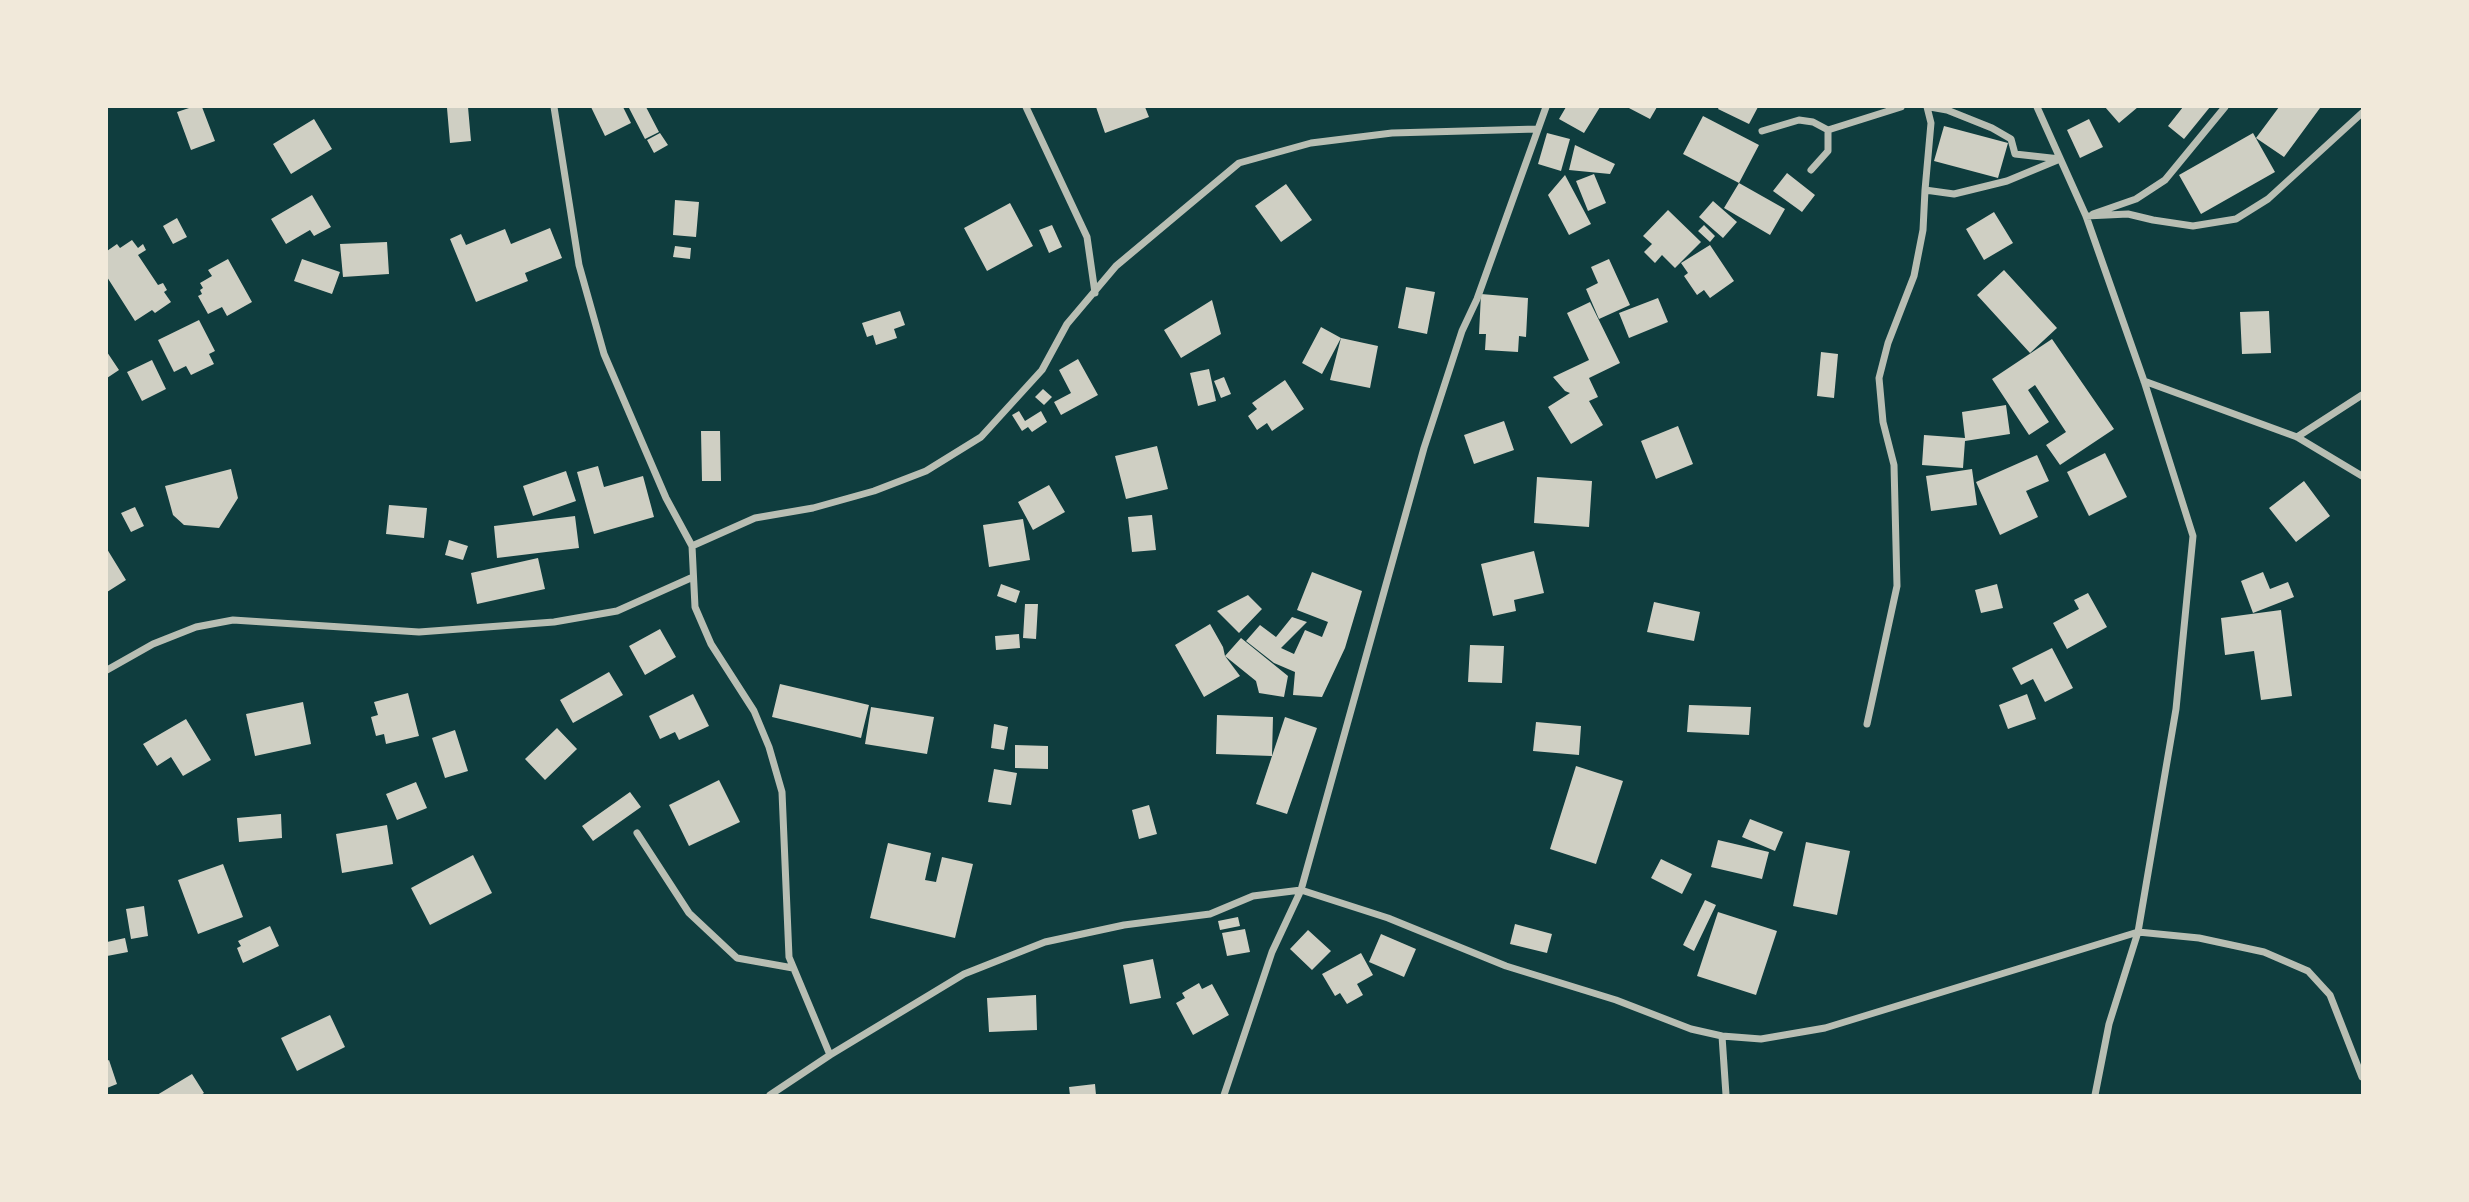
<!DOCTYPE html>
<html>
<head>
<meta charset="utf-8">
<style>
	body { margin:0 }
	#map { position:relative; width:2469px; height:1202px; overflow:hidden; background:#0f3d3e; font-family:"Nunito Sans",sans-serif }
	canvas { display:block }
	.frame { position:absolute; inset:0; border:108px solid #f1e9da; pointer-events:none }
</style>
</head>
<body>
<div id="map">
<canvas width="2469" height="1202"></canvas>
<div class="frame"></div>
</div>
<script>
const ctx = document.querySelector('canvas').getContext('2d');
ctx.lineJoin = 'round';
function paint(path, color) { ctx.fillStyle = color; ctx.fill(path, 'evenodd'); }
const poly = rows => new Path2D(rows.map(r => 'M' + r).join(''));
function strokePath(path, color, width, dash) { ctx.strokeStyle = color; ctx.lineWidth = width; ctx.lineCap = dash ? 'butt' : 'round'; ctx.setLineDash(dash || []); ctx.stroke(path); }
const building = poly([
	[192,107,202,107,215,141,191,150,177,112],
	[468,107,471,141,450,143,447,108],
	[591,107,623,107,631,123,605,136],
	[632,107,646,107,659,132,645,139,629,108],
	[1096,107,1145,107,1149,117,1105,133],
	[1566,107,1600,107,1584,133,1559,119],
	[1627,107,1657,107,1650,119],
	[1719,107,1758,107,1749,124,1718,109],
	[2105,107,2138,107,2119,123],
	[2183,107,2210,107,2184,139,2168,126],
	[2279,107,2320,108,2284,157,2256,138],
	[1703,116,1759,145,1739,183,1683,154],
	[314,119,332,149,291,174,273,144],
	[2089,119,2103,147,2080,158,2067,130],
	[1944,126,2008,143,1998,178,1934,161],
	[660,133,668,145,654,153,647,140],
	[1547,133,1570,139,1561,171,1538,164],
	[2253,133,2275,172,2201,214,2179,175],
	[1575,145,1615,164,1610,174,1569,170],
	[1787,173,1815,195,1802,212,1773,191],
	[1594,174,1606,203,1588,211,1576,181],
	[1565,175,1591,224,1569,235,1548,195],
	[1739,183,1785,209,1770,235,1724,208],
	[1286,184,1312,220,1281,242,1255,206],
	[312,195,331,227,314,236,310,230,286,244,271,219],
	[675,200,699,202,696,237,673,235],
	[1713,201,1737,222,1723,238,1699,217],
	[1010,203,1033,246,987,271,964,228],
	[1668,210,1701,242,1675,268,1662,255,1655,263,1644,252,1652,244,1643,236],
	[1994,212,2013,243,1984,260,1966,229],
	[177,218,187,237,173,244,163,226],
	[1052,225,1062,247,1049,253,1039,230],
	[1704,225,1715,236,1710,242,1698,231],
	[550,228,562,258,525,273,528,281,476,302,450,239,461,234,466,245,505,229,511,244],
	[132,240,138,248,143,244,146,250,138,255,158,285,163,283,167,290,164,292,171,302,155,313,152,310,135,321,107,277,107,251,117,244,120,248],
	[387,242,389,274,343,277,340,244],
	[1710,245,1734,281,1710,298,1704,290,1697,295,1684,276,1688,273,1681,263],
	[675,246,691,248,690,259,673,257],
	[228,259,252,302,227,316,222,307,208,314,198,296,202,294,200,290,203,288,200,283,212,276,208,270],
	[302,259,340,272,332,294,294,281],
	[1609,259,1630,305,1599,319,1586,289,1598,283,1591,267],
	[2004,270,2057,328,2030,353,1977,295],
	[1406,287,1435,292,1427,334,1398,328],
	[1481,294,1528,298,1526,337,1519,336,1518,352,1485,350,1486,334,1479,334],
	[1658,298,1668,322,1629,338,1619,313],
	[1212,300,1221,334,1181,358,1164,330],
	[1590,302,1620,363,1589,378,1598,397,1589,401,1603,425,1571,444,1548,407,1570,393,1565,391,1553,377,1589,360,1567,313],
	[900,311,905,325,894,329,897,338,876,345,873,335,867,337,862,323],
	[2269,311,2271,353,2242,354,2240,312],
	[199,320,215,351,209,354,214,364,191,375,186,366,174,372,158,340],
	[1321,327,1341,338,1378,346,1370,388,1330,380,1341,338,1322,374,1302,363],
	[2052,339,2114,429,2060,465,2046,445,2066,432,2035,385,2028,390,2049,422,2029,435,1992,379],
	[107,352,119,370,107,378],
	[1821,352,1838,354,1834,398,1817,396],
	[1078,359,1098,395,1061,415,1054,402,1071,393,1059,370],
	[152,360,166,389,142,401,127,372],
	[1209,369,1216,401,1198,406,1190,373],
	[1224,377,1231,394,1221,398,1214,381],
	[1285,380,1304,409,1272,431,1267,423,1257,430,1248,416,1257,409,1252,403],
	[1043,389,1052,397,1044,405,1035,397],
	[2006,405,2010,434,1965,441,1963,468,1922,465,1924,435,1965,438,1962,412],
	[1019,411,1025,421,1041,411,1047,422,1032,432,1028,427,1022,431,1012,415],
	[1504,421,1514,450,1474,464,1464,435],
	[1678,426,1693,464,1656,479,1641,441],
	[701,431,720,431,721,481,702,481],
	[1157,446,1168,489,1126,499,1115,456],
	[2105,453,2127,497,2089,516,2067,472],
	[2037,455,2049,481,2026,491,2038,517,2000,535,1976,482],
	[598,466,604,487,643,476,654,517,594,534,577,472],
	[231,469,238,498,219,528,184,525,173,515,165,486],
	[1972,469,1977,505,1931,511,1926,476],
	[566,471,576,501,533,516,523,486],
	[1537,477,1592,481,1589,527,1534,523],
	[2304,481,2330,516,2296,542,2269,508],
	[1049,485,1065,512,1033,530,1018,502],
	[389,505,427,508,424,538,386,534],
	[135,507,144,526,131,532,121,513],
	[1152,515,1156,550,1132,552,1128,517],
	[575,516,579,548,497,558,494,526],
	[1023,519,1030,560,989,567,983,525],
	[449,540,468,546,463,560,445,555],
	[107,549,126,580,107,592],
	[1534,551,1544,593,1514,600,1516,611,1493,616,1481,564],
	[538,558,545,589,477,604,471,573],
	[1312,572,1362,591,1345,648,1322,697,1293,695,1295,672,1274,663,1246,641,1260,625,1276,637,1292,617,1307,622,1281,648,1294,654,1305,630,1322,637,1328,622,1297,610],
	[2263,572,2270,589,2288,582,2294,597,2253,613,2241,581],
	[1001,584,1020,591,1016,603,997,596],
	[1997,584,2003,608,1981,613,1975,590],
	[2088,593,2107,627,2067,649,2053,623,2079,609,2074,600],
	[1248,595,1262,609,1239,633,1217,611],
	[1654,602,1700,612,1694,641,1647,632],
	[1025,604,1038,604,1036,639,1023,638],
	[2281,610,2292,696,2261,700,2254,651,2225,655,2221,618],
	[1210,624,1223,647,1225,656,1241,638,1288,676,1284,697,1259,693,1256,681,1225,656,1240,676,1204,697,1175,645],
	[660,629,676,657,645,675,629,646],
	[1019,634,1020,648,996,650,995,636],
	[1470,645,1504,646,1502,683,1468,682],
	[2052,648,2073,688,2045,702,2033,679,2021,685,2012,668],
	[609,672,623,695,573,723,560,700],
	[780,684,869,705,861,738,772,717],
	[408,693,419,736,386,744,384,734,376,736,371,717,378,715,374,702],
	[693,694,709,726,679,740,675,732,660,739,649,716],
	[2027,694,2036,719,2008,729,1999,705],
	[303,702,311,744,255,756,246,714],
	[1689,705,1751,707,1749,735,1687,732],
	[871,707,934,717,927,754,865,744],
	[1217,715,1273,717,1272,756,1216,754],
	[1285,717,1317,728,1287,814,1256,804],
	[186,719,211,760,183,776,171,757,157,766,143,744],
	[1536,722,1581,726,1579,755,1533,751],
	[994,724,1008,727,1004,750,991,748],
	[557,728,577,749,545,780,525,759],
	[455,730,468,771,445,778,432,738],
	[1015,745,1048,746,1048,769,1015,768],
	[1576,766,1623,781,1596,864,1550,849],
	[994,769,1017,773,1011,805,988,802],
	[719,780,740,822,689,846,669,805],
	[416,782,427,808,397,820,386,794],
	[630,792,641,807,593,841,582,826],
	[1149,805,1157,834,1139,839,1132,810],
	[281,814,282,838,239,842,237,818],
	[1750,819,1783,832,1775,851,1742,837],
	[387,825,393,864,342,873,336,834],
	[1718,840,1769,852,1762,879,1711,867],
	[1806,842,1850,851,1837,915,1793,906],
	[888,843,931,853,925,880,936,882,942,857,973,864,955,938,870,918],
	[473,855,492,893,430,925,411,888],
	[1661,859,1692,874,1682,894,1651,878],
	[223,864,243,917,198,934,178,880],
	[1705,900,1716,905,1694,951,1683,945],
	[144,906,148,936,131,939,126,909],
	[1718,912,1777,931,1756,995,1697,976],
	[1238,917,1240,926,1220,930,1218,921],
	[1515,924,1552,934,1547,953,1510,944],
	[270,926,279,946,243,963,237,948,241,946,238,941],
	[1245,929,1250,952,1227,956,1222,933],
	[1308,930,1331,951,1312,970,1290,949],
	[1381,934,1416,949,1404,977,1369,962],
	[125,938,128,952,107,956,107,942],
	[1361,953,1373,975,1357,984,1363,995,1347,1004,1340,993,1335,996,1322,974],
	[1153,959,1161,998,1130,1004,1123,965],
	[1199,983,1202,989,1212,984,1229,1015,1193,1035,1176,1003,1185,998,1182,993],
	[1036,995,1037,1030,989,1032,987,998],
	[330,1015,345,1047,297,1071,281,1038],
	[109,1060,117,1084,107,1088,107,1061],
	[192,1074,204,1093,201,1095,157,1095],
	[1095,1084,1096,1095,1070,1095,1069,1087]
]);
const minor = poly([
	[554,107,579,265,604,354,666,498,692,546,695,607,711,644,754,711,769,747,782,792,789,957,830,1055],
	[1026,107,1087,237,1095,293],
	[1930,107,1947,110,1992,128,2011,139,2015,154,2060,159],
	[2037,107,2086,216,2144,381,2193,536,2176,709,2138,932,2109,1024,2095,1095],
	[1762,131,1799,120,1813,122,1828,130,1901,107],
	[1811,170,1828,151,1828,130],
	[1925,190,1931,123,1927,107],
	[2093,214,2136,199,2165,180,2225,107],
	[2086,216,2128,214,2153,220,2193,226,2236,219,2268,199,2362,113],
	[2144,381,2297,437,2362,476],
	[2297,437,2362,395],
	[692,546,755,518,813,508,874,491,926,471,981,437,1042,370,1067,324,1116,266,1239,163,1311,143,1392,133,1537,129],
	[107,670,153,644,196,627,233,620,419,632,554,622,617,611,693,577],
	[1867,724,1897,586,1894,465,1883,422,1879,378,1888,343,1914,276,1923,230,1925,190,1954,194,2007,181,2060,159],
	[637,833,689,913,737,958,793,968],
	[1722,1036,1726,1095],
	[770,1095,830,1055,964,974,1045,942,1124,925,1210,914,1253,896,1301,890,1388,918,1506,966,1616,1000,1691,1029,1722,1036,1761,1039,1825,1028,2138,932,2199,938,2264,952,2308,971,2330,995,2362,1077],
	[1224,1095,1272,952,1301,890,1424,448,1462,331,1477,299,1546,107]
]);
paint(building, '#cfcfc3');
strokePath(minor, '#b8beb3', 7);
</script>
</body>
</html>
